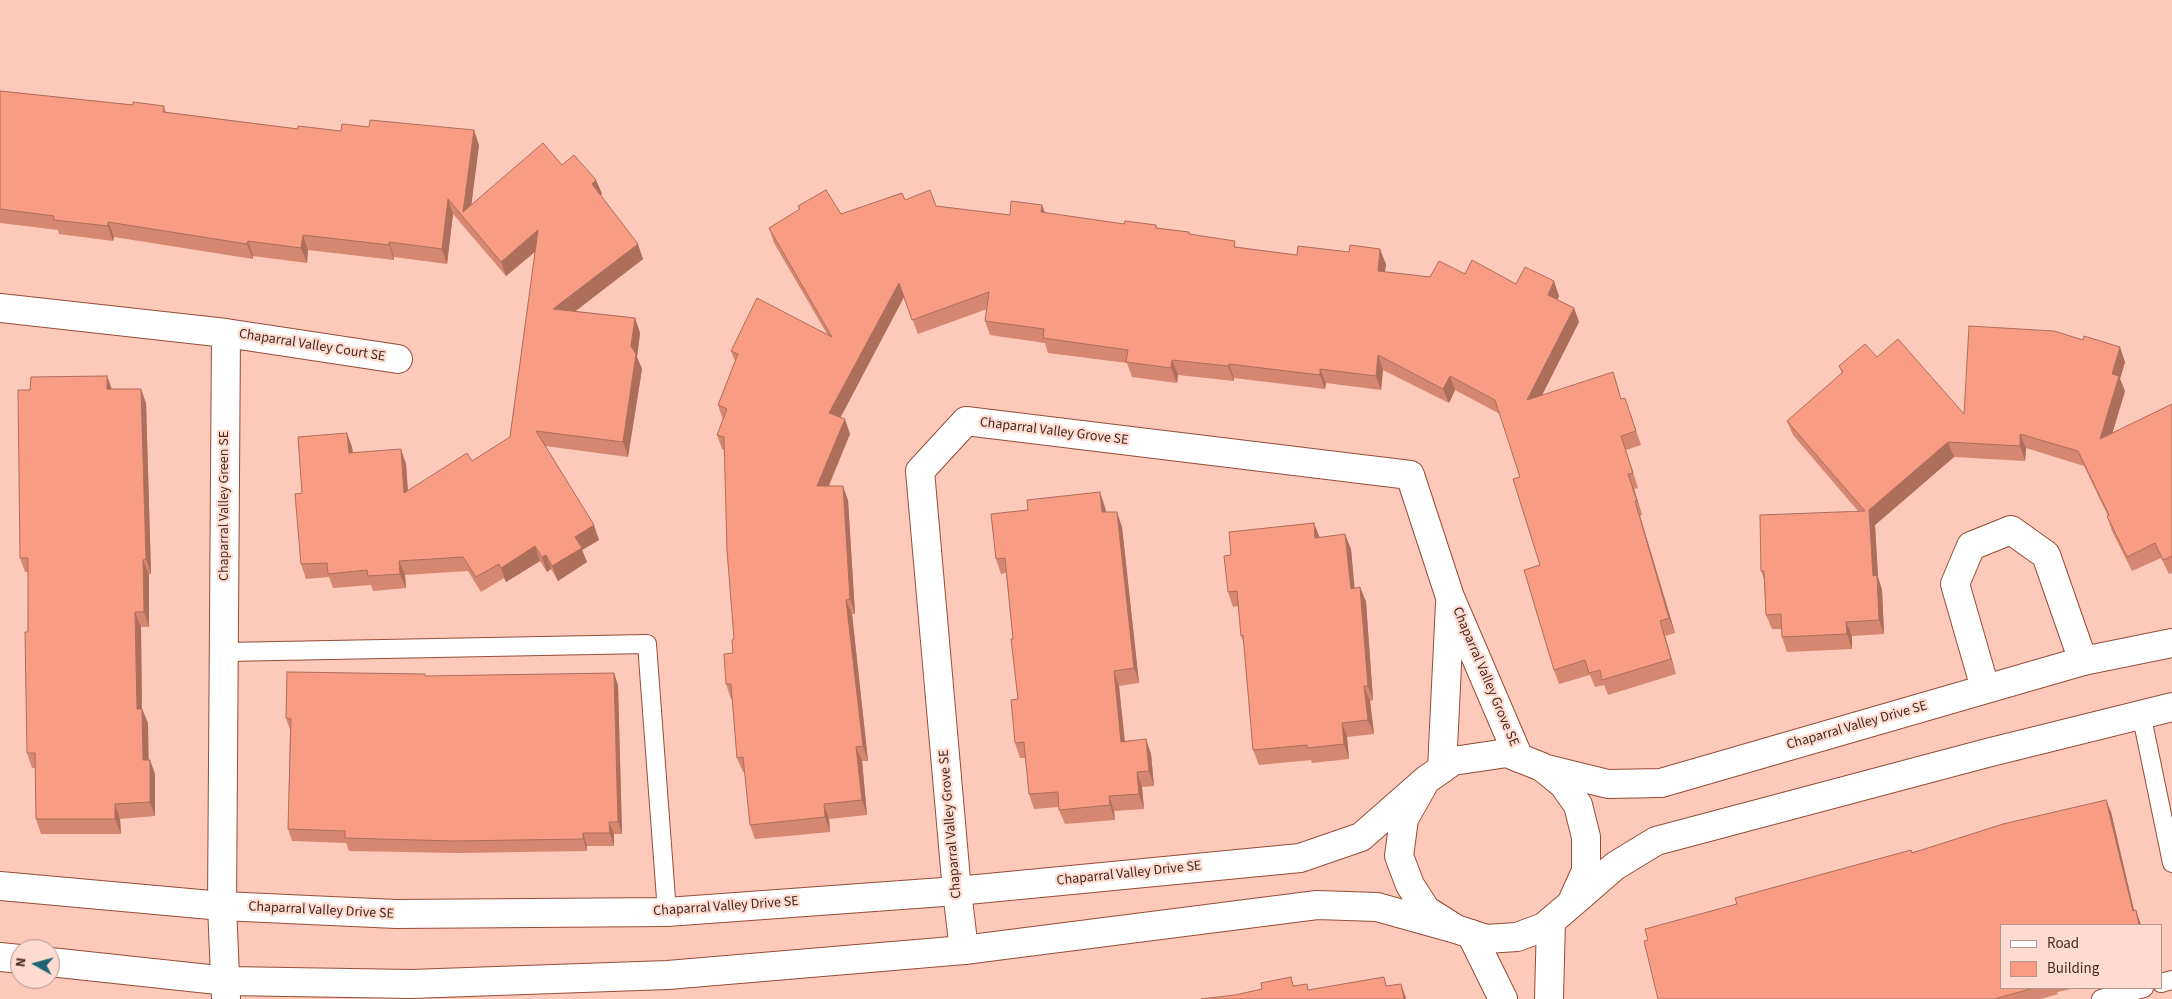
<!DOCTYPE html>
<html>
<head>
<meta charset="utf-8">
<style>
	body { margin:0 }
	#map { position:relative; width:2172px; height:999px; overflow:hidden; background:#fcc9ba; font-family:"Source Sans 3",sans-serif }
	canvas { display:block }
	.legend { position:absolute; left:2000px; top:924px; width:162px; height:65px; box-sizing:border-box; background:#fddbd0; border:1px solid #b5948a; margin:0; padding:6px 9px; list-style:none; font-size:15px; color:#4a2920 }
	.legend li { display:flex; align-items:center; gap:10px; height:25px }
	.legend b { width:25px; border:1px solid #b5948a }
	.north { position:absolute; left:10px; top:939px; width:50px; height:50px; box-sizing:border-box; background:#fddbd0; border:1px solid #b5948a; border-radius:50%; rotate:277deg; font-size:14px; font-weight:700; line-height:20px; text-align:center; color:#4a2920 }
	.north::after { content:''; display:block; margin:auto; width:18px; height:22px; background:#206576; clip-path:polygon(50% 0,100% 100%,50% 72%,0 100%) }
</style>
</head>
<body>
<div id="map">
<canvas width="2172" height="999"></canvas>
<ul class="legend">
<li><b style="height:6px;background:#fff"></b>Road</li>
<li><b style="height:14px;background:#f89d83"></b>Building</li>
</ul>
<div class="north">N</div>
</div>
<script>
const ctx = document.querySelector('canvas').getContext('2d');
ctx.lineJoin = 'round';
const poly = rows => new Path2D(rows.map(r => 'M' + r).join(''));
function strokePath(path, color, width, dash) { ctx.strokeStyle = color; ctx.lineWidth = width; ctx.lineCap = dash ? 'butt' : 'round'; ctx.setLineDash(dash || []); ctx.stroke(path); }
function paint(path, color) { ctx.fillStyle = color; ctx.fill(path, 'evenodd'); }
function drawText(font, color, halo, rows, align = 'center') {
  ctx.font = font + ' "Source Sans 3",sans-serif'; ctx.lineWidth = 4.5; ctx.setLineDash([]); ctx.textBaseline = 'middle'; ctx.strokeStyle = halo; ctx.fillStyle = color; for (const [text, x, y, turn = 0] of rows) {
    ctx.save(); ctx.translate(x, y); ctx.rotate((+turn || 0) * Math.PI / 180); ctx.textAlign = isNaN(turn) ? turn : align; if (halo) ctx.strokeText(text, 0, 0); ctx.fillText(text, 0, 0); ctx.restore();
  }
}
const service = poly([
	[225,652,647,644,667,912],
	[2141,713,2172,863],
	[2161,983,2172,980],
	[2101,999,2144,988]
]);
const minor = poly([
	[0,308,226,333,398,359],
	[226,333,222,906,226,999],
	[1985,688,1955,584,1971,546,2011,530,2046,555,2083,661],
	[1442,769,1450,603],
	[1471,934,1503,999],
	[964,950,957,891,920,471,966,421,1410,475,1450,597,1519,758],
	[1549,999,1551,921]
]);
const tertiary = poly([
	[1547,769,1608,784,1661,783,2083,661,2172,643],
	[0,886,222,906,396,914,667,912,957,891,1300,858,1361,837,1426,780],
	[1571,904,1586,871,1586,837,1578,805,1563,784,1542,767,1507,753,1453,761,1426,780,1404,819,1399,856,1410,885,1426,910,1456,929,1486,939,1517,937,1544,927,1571,904,1615,866,1656,841,1987,753,2172,707],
	[0,957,20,959],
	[50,962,227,981,411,984,668,975,964,950,1317,905,1377,907,1456,929]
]);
const wall = poly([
	[0,91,133,105,164,106,166,112,298,129,341,131,479,145,471,205,562,165,596,180,602,194,600,195,643,259,575,311,635,318,640,333,637,357,642,369,628,457,545,446,599,540,582,550,587,562,558,581,551,569,547,572,540,561,506,582,504,578,481,592,468,571,405,575,406,588,373,591,371,585,333,588,329,577,306,579,301,564,302,493,352,447,353,453,406,464,408,491,472,461,510,437,535,252,506,276,453,214,447,264,394,257,394,260,308,250,307,263,253,256,253,259,114,237,113,241,59,234,58,230,0,223],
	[905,200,936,206,1010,215,1042,205,1045,213,1124,224,1156,225,1157,228,1189,232,1190,234,1237,247,1297,255,1386,264,1385,272,1430,277,1465,274,1516,284,1559,296,1557,300,1574,308,1579,322,1542,395,1622,399,1630,412,1641,445,1626,450,1638,488,1634,489,1642,515,1640,516,1675,633,1665,636,1676,674,1608,695,1604,685,1595,687,1590,675,1559,684,1554,670,1540,565,1520,477,1500,414,1455,390,1449,403,1383,370,1381,390,1326,383,1325,389,1234,378,1234,381,1178,375,1177,383,1132,377,1127,363,1048,353,1045,343,990,335,985,321,987,309,918,334,904,297,840,417,850,434,829,486,848,500,855,614,852,614,868,761,862,761,867,815,829,819,830,832,755,839,750,825,745,772,743,772,737,758,732,699,731,699,726,684,733,653,734,639,724,450,722,449,717,435,723,420,718,405,735,361,731,351,827,334,774,243,769,228,799,210,798,206,841,214],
	[1877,357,1964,414,2125,362,2120,379,2125,391,2112,434,2172,404,2172,573,2169,574,2161,558,2132,571,2112,531,2107,516,2108,516,2084,466,2026,448,2025,461,1954,457,1875,525,1878,577,1882,590,1884,634,1852,636,1852,649,1787,652,1782,637,1781,629,1772,629,1766,615,1764,579,1761,571,1858,511,1793,435,1787,421,1842,373,1839,366],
	[107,376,112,389,146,403,151,574,149,574,149,627,141,627,142,709,148,723,148,760,155,774,155,816,120,819,121,834,41,834,36,819,35,768,32,768,27,753,28,572,25,572,20,558,30,390],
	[1105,507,1106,512,1122,527,1139,683,1119,686,1125,741,1146,739,1151,754,1154,786,1142,787,1144,809,1114,811,1115,820,1065,824,1059,810,1059,807,1034,809,1029,794,1025,758,1020,758,1015,743,1018,699,1013,639,1006,573,1001,574,996,559],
	[1319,537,1351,549,1354,588,1360,587,1366,602,1373,700,1370,701,1374,734,1347,737,1349,759,1312,763,1311,760,1259,765,1253,750,1244,644,1241,636,1238,606,1233,607,1228,592,1231,555],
	[614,673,618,685,622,834,614,834,614,846,587,846,587,851,458,853,349,851,346,843,292,841,288,829,290,730,286,718,426,676],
	[2111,812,2134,911,2141,925,2001,925,2001,988,2076,988,2057,992,2058,994,2041,999,1658,999,1648,940,1737,904,1912,852]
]);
const shadedWall = poly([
	[474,130,479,145,469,224,463,212],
	[596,180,602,194,597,198,592,184],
	[448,199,453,214,447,264,442,249],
	[1042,205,1047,220,1041,212],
	[108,222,114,237,113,241,108,226],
	[538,230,543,245,506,276,501,262],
	[303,235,308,250,307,263,301,248],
	[248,241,253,256,253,259,247,244],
	[389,242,394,257,394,260,389,245],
	[638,244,643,259,559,324,553,309],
	[1380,249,1386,264,1383,286,1378,271],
	[1554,281,1559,296,1553,309,1548,295],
	[899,283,904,297,835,428,829,413],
	[1574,308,1579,322,1532,415,1527,400],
	[635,318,640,333,637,357,642,369,628,457,623,442,631,346],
	[2120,347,2125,362,2120,379,2125,391,2106,454,2100,439,2112,374],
	[1378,355,1383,370,1381,390,1376,376],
	[1172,360,1178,375,1177,383,1171,368],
	[1229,364,1234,378,1234,381,1228,366],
	[1320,369,1326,383,1325,389,1320,375],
	[107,376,112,391,107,389],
	[1450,376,1455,390,1449,403,1443,389],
	[141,389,146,403,151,574,146,559],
	[845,419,850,434,822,501,817,486],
	[347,433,352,447,354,468,349,453],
	[2020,434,2026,448,2025,461,2020,446],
	[1948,442,1954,457,1875,525,1878,577,1882,590,1884,634,1879,620,1873,576,1869,510],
	[401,449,406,464,409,508,404,493],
	[1628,474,1634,489,1642,515,1637,501],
	[843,486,848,500,855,614,850,599],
	[1100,492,1105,507,1108,527,1102,512],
	[1635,501,1640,516,1675,633,1669,618],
	[1117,512,1122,527,1139,683,1134,668],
	[1314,523,1320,538,1315,538],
	[594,525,599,540,582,550,587,562,558,581,552,566,575,537],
	[1345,534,1351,549,1356,603,1351,589],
	[535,546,540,561,506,582,501,568],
	[546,555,551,569,547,572,542,557],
	[143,560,149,574,149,627,144,612],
	[399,561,405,575,406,588,400,574],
	[1360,587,1366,602,1373,700,1368,686],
	[846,600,852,614,868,761,863,746],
	[135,612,141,627,142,724,137,709],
	[1660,621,1665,636,1676,674,1671,659],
	[1846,622,1852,636,1852,649,1847,634],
	[1114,671,1119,686,1126,756,1121,742],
	[614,673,618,685,622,834,618,822],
	[1364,686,1370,701,1374,734,1368,720],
	[142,709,148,723,149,774,143,760],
	[1342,723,1347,737,1349,759,1344,744],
	[1146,739,1151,754,1154,786,1149,771],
	[856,747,862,761,867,815,862,800],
	[150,760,155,774,155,816,150,802],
	[1137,772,1142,787,1144,809,1139,794],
	[1109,796,1114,811,1115,820,1110,805],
	[2106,800,2111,812,2137,923,2133,911],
	[115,804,120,819,121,834,115,819],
	[824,804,829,819,830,832,825,817],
	[609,822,614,834,614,846,610,833],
	[583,833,587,846,587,851,583,839],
	[2136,910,2141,925,2139,925],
	[1401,984,1406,998,1406,999,1404,999]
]);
const building = poly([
	[0,91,133,105,133,102,164,106,163,112,298,129,298,126,341,131,342,124,369,127,370,120,474,130,463,212,543,143,562,165,574,155,596,180,592,184,638,244,553,309,635,318,631,346,636,354,623,442,536,431,594,525,575,537,582,548,552,566,546,555,542,557,535,546,501,568,499,564,476,577,463,557,399,561,400,574,368,576,367,570,328,574,327,563,301,564,295,494,302,493,298,437,347,433,349,453,401,449,404,493,467,453,472,461,510,437,538,230,501,262,448,199,442,249,389,242,389,245,303,235,301,248,248,241,247,244,108,222,108,226,54,220,54,216,0,209,0,91],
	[826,190,841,214,902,193,905,200,930,190,936,206,1010,215,1011,201,1042,205,1041,212,1124,224,1125,221,1156,225,1156,228,1189,232,1189,234,1235,241,1234,247,1297,255,1298,246,1349,252,1350,245,1380,249,1378,271,1430,277,1439,261,1465,274,1472,260,1516,284,1525,267,1554,281,1548,295,1574,308,1527,400,1613,372,1621,399,1625,398,1636,431,1621,436,1633,473,1628,474,1637,501,1635,501,1669,618,1660,621,1671,659,1602,680,1600,670,1589,673,1585,660,1554,670,1524,570,1540,565,1513,479,1520,477,1495,400,1450,376,1443,389,1378,355,1376,376,1320,369,1320,375,1229,364,1228,366,1172,360,1171,368,1126,362,1128,350,1043,338,1044,329,985,321,989,292,912,320,899,283,829,413,845,419,817,486,843,486,850,599,846,600,863,746,856,747,862,800,824,804,825,817,750,825,743,757,737,758,731,684,726,684,724,654,733,653,732,640,734,639,727,550,724,437,717,435,727,409,718,405,738,354,731,351,757,298,832,337,769,228,800,209,798,206,826,190],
	[1969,326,2054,331,2083,340,2084,336,2120,347,2112,374,2119,376,2100,439,2172,404,2172,556,2163,560,2155,543,2127,557,2107,516,2109,515,2078,451,2020,434,2020,446,1948,442,1869,510,1873,576,1877,575,1879,620,1846,622,1847,634,1782,637,1781,614,1766,615,1764,571,1761,571,1760,515,1865,511,1787,421,1843,372,1839,366,1865,344,1877,357,1898,339,1964,414,1969,326],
	[107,376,107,389,141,389,146,559,143,560,144,612,135,612,137,709,142,709,143,760,150,760,150,802,115,804,115,819,36,819,35,753,27,753,25,632,28,632,28,558,20,558,18,390,30,390,31,377,107,376],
	[1100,492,1102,512,1117,512,1134,668,1114,671,1121,742,1146,739,1149,771,1137,772,1139,794,1109,796,1110,805,1059,810,1058,792,1029,794,1024,742,1015,743,1011,700,1018,699,1011,639,1013,639,1005,558,996,559,991,514,1028,510,1027,500,1100,492],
	[1314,523,1315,538,1345,534,1351,589,1360,587,1368,686,1364,686,1368,720,1342,723,1344,744,1307,748,1307,745,1253,750,1243,635,1241,636,1237,591,1228,592,1224,556,1231,555,1229,532,1314,523],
	[287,672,425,674,425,676,614,673,618,822,609,822,610,833,583,833,583,839,454,841,345,838,345,831,288,829,291,719,286,718,287,672],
	[2106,800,2133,911,2136,910,2139,925,2001,925,2001,988,2034,988,1994,999,1658,999,1644,941,1648,940,1645,929,1737,904,1735,898,1911,850,1912,853,2003,824,2106,800],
	[1291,977,1293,986,1307,984,1308,990,1384,977,1386,986,1401,984,1404,999,1201,999,1235,995,1262,989,1261,983,1291,977]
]);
const streetNames = [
	["Chaparral Valley Court SE",312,346,9],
	["Chaparral Valley Grove SE",1054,432,7],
	["Chaparral Valley Green SE",225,506,-90],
	["Chaparral Valley Grove SE",1485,677,67],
	["Chaparral Valley Drive SE",1857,726,-16],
	["Chaparral Valley Grove SE",951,824,-95],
	["Chaparral Valley Drive SE",1129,874,-6],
	["Chaparral Valley Drive SE",726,907,-4],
	["Chaparral Valley Drive SE",321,911,3]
];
strokePath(service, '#964d38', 20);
strokePath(minor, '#964d38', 30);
strokePath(tertiary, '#964d38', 30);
strokePath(service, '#fff', 18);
strokePath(minor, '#fff', 28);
strokePath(tertiary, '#fff', 28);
paint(wall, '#d58771');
paint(shadedWall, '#ae6e5c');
paint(building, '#f89d83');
strokePath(building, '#ae6e5c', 1);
drawText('14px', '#4a2920', '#fddbd0', streetNames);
</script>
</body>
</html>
